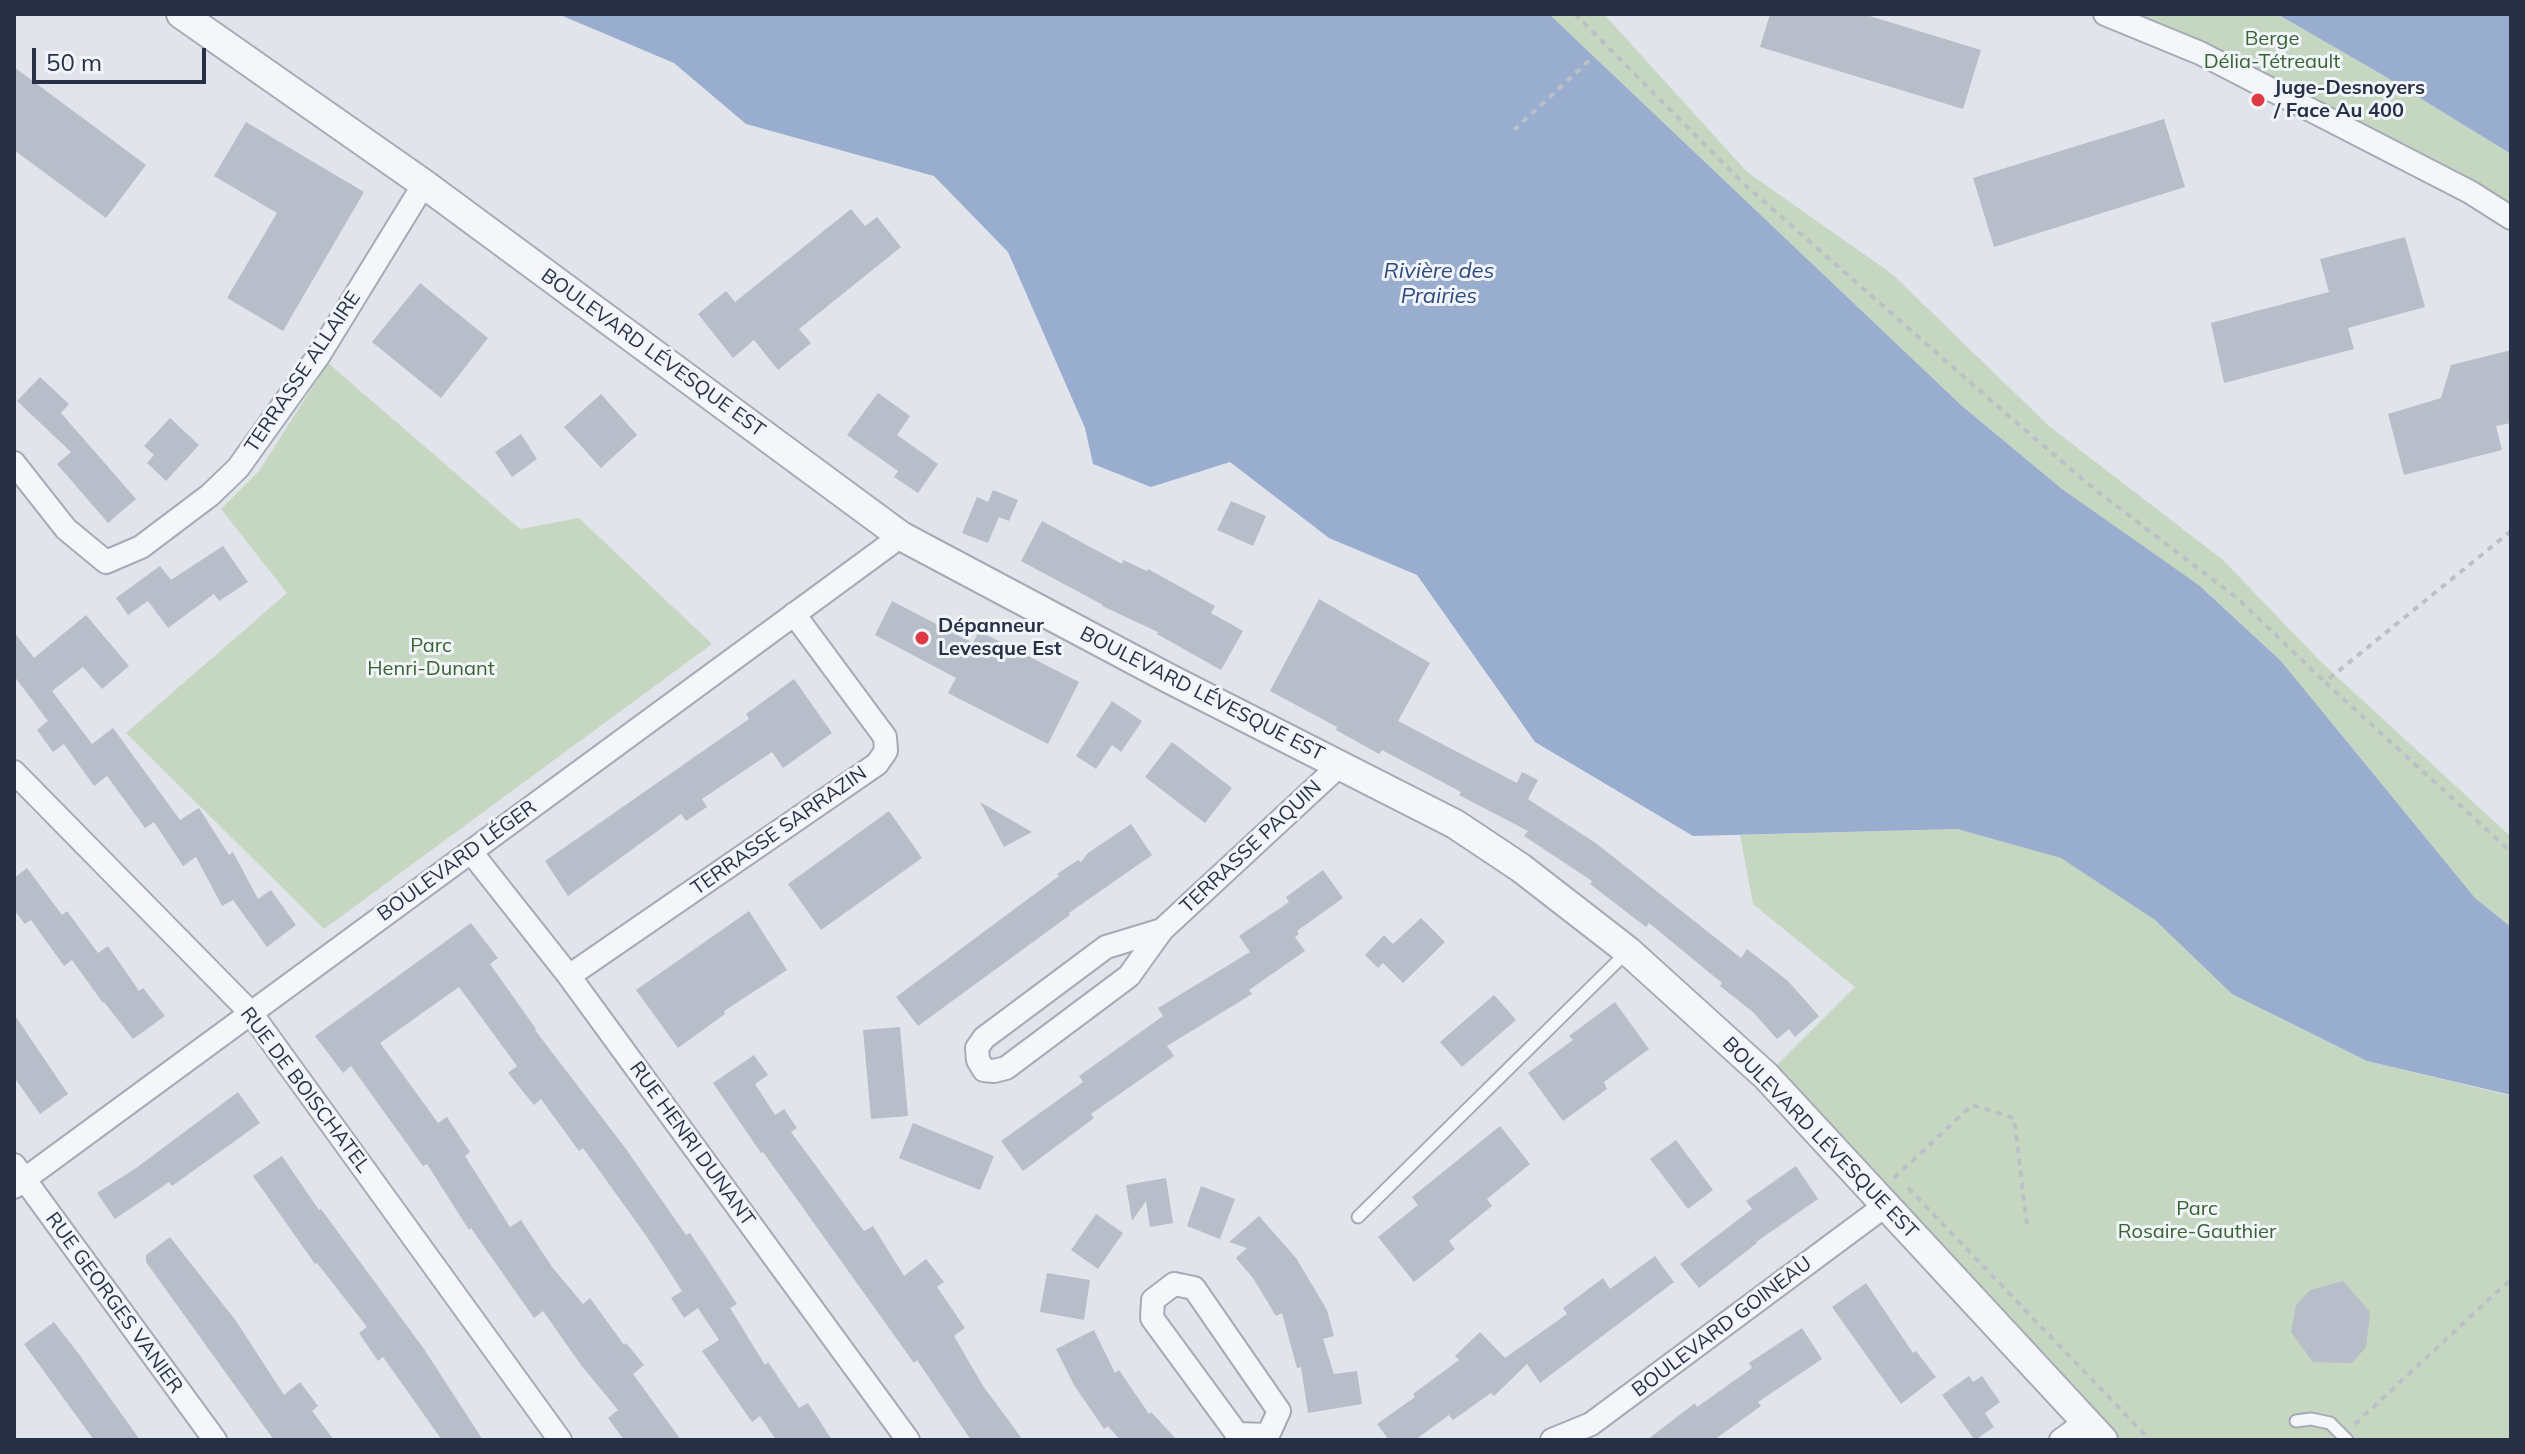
<!DOCTYPE html>
<html>
<head>
<meta charset="utf-8">
<style>
	body { margin:0 }
	#map { position:relative; width:2525px; height:1454px; overflow:hidden; background:#e1e4eb; font-family:Mulish,sans-serif }
	canvas { display:block }
	.frame { position:absolute; inset:0; border:16px solid #273045; pointer-events:none }
	.scale { position:absolute; left:32px; top:48px; width:174px; height:36px; box-sizing:border-box; border:4px solid #273045; border-top:0; padding-left:10px; font-size:24px; line-height:28px; white-space:nowrap; color:#273045; -webkit-text-stroke:6px #f1f4f8; paint-order:stroke }
</style>
</head>
<body>
<div id="map">
<canvas width="2525" height="1454"></canvas>
<div class="frame"></div>
<div class="scale">50 m</div>
</div>
<script>
const ctx = document.querySelector('canvas').getContext('2d');
ctx.lineJoin = 'round';
function paint(path, color) { ctx.fillStyle = color; ctx.fill(path, 'evenodd'); }
const poly = rows => new Path2D(rows.map(r => 'M' + r).join(''));
function strokePath(path, color, width, dash) { ctx.strokeStyle = color; ctx.lineWidth = width; ctx.lineCap = dash ? 'butt' : 'round'; ctx.setLineDash(dash || []); ctx.stroke(path); }
function drawText(font, color, halo, rows, align = 'center') {
  ctx.font = font + ' Mulish,sans-serif'; ctx.lineWidth = 6; ctx.setLineDash([]); ctx.textBaseline = 'middle'; ctx.strokeStyle = halo; ctx.fillStyle = color; for (const [text, x, y, turn = 0] of rows) {
    ctx.save(); ctx.translate(x, y); ctx.rotate((+turn || 0) * Math.PI / 180); ctx.textAlign = isNaN(turn) ? turn : align; if (halo) ctx.strokeText(text, 0, 0); ctx.fillText(text, 0, 0); ctx.restore();
  }
}
const green = poly([
	[1549,14,1604,14,1747,172,1892,274,2050,427,2223,560,2321,662,2511,837,2511,927,2475,898,2281,661,2206,591,2062,489,1962,406],
	[2105,14,2277,14,2381,74,2511,154,2511,218],
	[328,363,520,529,579,518,712,644,324,929,126,733,287,593,221,509,259,471],
	[1957,829,2062,858,2155,920,2232,994,2367,1061,2511,1096,2511,1440,2103,1440,1766,1076,1855,987,1753,904,1740,835]
]);
const water = poly([
	[558,14,1549,14,1962,406,2062,489,2200,586,2281,661,2475,898,2511,927,2511,1095,2367,1061,2232,994,2155,920,2061,858,1957,829,1693,836,1535,742,1417,575,1329,538,1230,462,1151,487,1093,464,1085,428,1008,252,934,176,746,124,674,63],
	[2277,14,2511,14,2511,154,2381,74]
]);
const building = poly([
	[1770,14,1863,14,1981,50,1963,109,1760,47],
	[14,67,146,165,106,218,14,150],
	[2164,119,2185,187,1994,247,1973,178],
	[246,122,364,192,283,331,227,298,277,213,214,176],
	[851,209,865,226,877,217,901,247,799,329,811,343,778,370,754,340,733,358,698,314,726,291,735,302],
	[2405,237,2425,307,2348,328,2354,349,2224,383,2211,323,2329,292,2320,259],
	[420,283,488,338,441,398,372,342],
	[2511,350,2511,423,2496,426,2502,450,2404,475,2388,414,2441,398,2451,365],
	[40,377,69,404,61,413,136,499,108,523,57,464,71,452,17,401],
	[878,393,910,416,897,435,938,464,918,493,894,477,898,471,847,435],
	[601,394,637,435,601,468,564,427],
	[170,418,199,445,166,481,147,463,154,455,144,446],
	[521,434,537,459,512,477,495,452],
	[993,490,1018,500,1009,521,999,517,988,543,962,533,977,497,988,502],
	[1231,501,1266,516,1253,546,1217,530],
	[1042,521,1122,564,1123,560,1147,571,1148,569,1215,606,1211,613,1243,631,1221,670,1157,634,1158,632,1102,606,1103,605,1021,561],
	[223,546,248,582,219,601,214,594,168,628,148,601,128,615,116,598,160,566,171,580],
	[1319,599,1430,663,1398,721,1517,783,1522,772,1538,780,1528,799,1597,844,1741,958,1747,949,1788,981,1819,1016,1795,1037,1789,1029,1777,1039,1753,1012,1720,986,1722,983,1649,923,1646,927,1590,884,1592,881,1524,836,1528,831,1459,795,1461,792,1382,750,1379,754,1336,730,1337,727,1270,691],
	[892,601,973,643,979,631,1079,682,1048,744,948,693,956,678,875,635],
	[86,615,129,666,102,689,83,667,52,691,92,744,113,728,180,820,199,808,229,855,233,852,258,899,271,890,296,925,267,947,233,900,222,906,196,857,183,866,154,822,145,828,107,776,94,786,64,744,53,752,37,730,48,721,14,676,14,632,34,658],
	[794,679,832,733,783,768,772,752,702,799,707,807,686,821,681,814,568,896,545,861,749,719,746,714],
	[1112,701,1142,721,1121,752,1112,745,1096,769,1076,756],
	[1172,742,1232,788,1205,823,1145,777],
	[980,802,1032,832,1004,847],
	[889,811,922,858,821,930,788,884],
	[1131,824,1152,855,1069,913,1070,915,918,1026,896,997,1059,876,1057,874,1078,860,1081,862,1088,853],
	[27,868,62,915,67,911,98,953,108,946,139,991,143,988,165,1016,133,1039,104,1002,103,1003,72,960,64,966,31,920,25,924,14,910,14,878],
	[1323,870,1343,898,1297,931,1299,934,1295,937,1305,951,1249,990,1252,994,1167,1046,1174,1056,1091,1114,1094,1118,1023,1171,1001,1141,1083,1082,1079,1076,1163,1016,1158,1008,1250,952,1239,936,1289,902,1286,897],
	[749,911,787,970,724,1011,725,1014,678,1048,636,990],
	[1421,918,1445,942,1403,983,1383,963,1378,968,1365,955,1384,935,1393,944],
	[471,923,498,958,490,964,536,1029,535,1030,626,1149,686,1235,690,1233,737,1304,730,1308,765,1365,768,1362,799,1408,808,1403,832,1440,776,1440,760,1416,752,1422,702,1351,719,1340,698,1308,684,1318,671,1298,682,1291,647,1237,583,1148,579,1151,541,1099,534,1105,508,1073,517,1066,459,987,380,1043,438,1123,447,1117,470,1152,465,1156,510,1227,521,1220,552,1267,583,1304,590,1298,624,1345,626,1343,644,1365,633,1374,681,1440,624,1440,608,1418,618,1410,581,1365,543,1311,534,1318,471,1228,469,1230,427,1164,423,1166,351,1066,343,1073,315,1036],
	[1494,995,1516,1020,1462,1067,1440,1042],
	[1615,1002,1649,1049,1604,1082,1607,1089,1563,1121,1528,1073,1573,1040,1569,1036],
	[14,1014,68,1094,40,1114,14,1077],
	[900,1027,908,1116,871,1119,863,1030],
	[754,1055,768,1075,755,1084,775,1115,784,1109,797,1128,791,1132,864,1231,873,1226,904,1276,926,1259,944,1282,937,1287,965,1328,954,1336,983,1386,1023,1440,971,1440,917,1360,914,1363,763,1152,761,1153,713,1083],
	[238,1092,260,1123,172,1186,169,1182,115,1219,97,1193,136,1168],
	[913,1123,994,1156,980,1190,899,1158],
	[1500,1126,1530,1164,1487,1199,1492,1206,1449,1241,1455,1249,1414,1282,1378,1237,1418,1205,1412,1197],
	[1676,1140,1713,1190,1688,1209,1650,1159],
	[282,1156,319,1210,321,1209,424,1349,483,1440,442,1440,383,1357,378,1361,359,1333,367,1327,317,1263,315,1264,253,1176],
	[1796,1166,1818,1199,1756,1242,1757,1243,1699,1288,1680,1264,1752,1209,1746,1201],
	[1166,1178,1173,1223,1150,1227,1146,1201,1132,1221,1126,1185],
	[1201,1186,1235,1199,1220,1239,1187,1226],
	[1096,1214,1123,1233,1098,1269,1071,1250],
	[1259,1216,1296,1258,1327,1310,1334,1336,1323,1339,1334,1374,1357,1371,1362,1404,1308,1413,1301,1367,1297,1368,1282,1313,1276,1316,1253,1278,1236,1258,1247,1248,1229,1242],
	[170,1237,236,1321,284,1395,300,1382,318,1406,312,1411,334,1440,274,1440,146,1262,146,1255],
	[1655,1256,1674,1282,1540,1383,1527,1364,1494,1396,1491,1393,1453,1420,1449,1415,1415,1440,1389,1440,1377,1424,1415,1397,1413,1394,1459,1360,1455,1356,1480,1332,1505,1358,1567,1314,1563,1308,1603,1278,1610,1289],
	[1047,1273,1090,1280,1084,1320,1040,1312],
	[2343,1281,2370,1312,2366,1347,2352,1363,2313,1362,2291,1332,2296,1305,2310,1290],
	[1866,1283,1913,1353,1916,1351,1936,1377,1901,1404,1832,1307],
	[54,1322,78,1353,140,1440,94,1440,24,1344],
	[1802,1328,1822,1359,1758,1402,1761,1406,1714,1440,1647,1440,1695,1403,1697,1407,1752,1368,1749,1363],
	[1094,1330,1115,1373,1119,1370,1149,1414,1151,1412,1177,1440,1120,1440,1108,1426,1104,1429,1074,1385,1056,1349],
	[1969,1376,1973,1382,1982,1376,2000,1402,1985,1413,1994,1427,1975,1440,1942,1395]
]);
const path = poly([
	[1575,14,1744,184,1996,405,2093,488,2237,598,2325,682],
	[1514,130,1593,57],
	[2511,531,2325,682,2511,852],
	[1894,1178,1972,1105,2014,1118,2027,1224],
	[1908,1190,1909,1189,2150,1440],
	[2355,1424,2511,1279]
]);
const service = poly([
	[1358,1217,1628,951],
	[2296,1421,2311,1419,2330,1423,2347,1440]
]);
const minor = poly([
	[2105,14,2200,53,2470,192,2511,218],
	[14,463,66,529,106,562,141,547,210,495,238,468,319,355,424,184],
	[14,772,251,1013,560,1440],
	[471,852,569,976,908,1440],
	[1162,930,1106,947,984,1038,977,1048,978,1060,984,1070,994,1071,1006,1068,1129,976,1162,930,1340,765],
	[569,976,877,764,886,751,885,737,794,614],
	[14,1165,215,1440],
	[14,1187,901,536],
	[1174,1284,1194,1288,1279,1411,1268,1435,1237,1434,1152,1318,1153,1300,1174,1284],
	[1552,1440,1591,1424,1886,1205],
	[2061,1440,2086,1422]
]);
const tertiary = poly([
	[181,14,424,184,901,536,1168,678,1455,824,1521,868,1628,951,1766,1076,2103,1440]
]);
const markers = [
	[2258,100,8,"#dd3a44"],
	[922,638,8,"#dd3a44"]
];
const parkNames = [
	["Berge",2272,39],
	["Délia-Tétreault",2272,62],
	["Parc",431,646],
	["Henri-Dunant",431,669],
	["Parc",2197,1209],
	["Rosaire-Gauthier",2197,1232]
];
const poiNames = [
	["Juge-Desnoyers",2274,88],
	["/ Face Au 400",2274,111],
	["Dépanneur",938,626],
	["Levesque Est",938,649]
];
const streetNames = [
	["BOULEVARD LÉVESQUE EST",653,353,36],
	["TERRASSE ALLAIRE",303,372,-56],
	["BOULEVARD LÉVESQUE EST",1202,694,27],
	["TERRASSE SARRAZIN",779,831,-35],
	["TERRASSE PAQUIN",1251,847,-43],
	["BOULEVARD LÉGER",457,861,-36],
	["RUE DE BOISCHATEL",305,1090,53],
	["BOULEVARD LÉVESQUE EST",1820,1138,46],
	["RUE HENRI DUNANT",692,1144,54],
	["RUE GEORGES VANIER",114,1303,54],
	["BOULEVARD GOINEAU",1722,1327,-37]
];
const waterNames = [
	["Rivière des",1439,271],
	["Prairies",1439,296]
];
paint(green, '#c5d6c1');
paint(water, '#99aecf');
paint(building, '#b8bdca');
strokePath(service, '#a5aab6', 15);
strokePath(minor, '#a5aab6', 26);
strokePath(tertiary, '#a5aab6', 32);
strokePath(path, '#bbbfc7', 4, [6, 6]);
strokePath(service, '#f5f6f9', 11);
strokePath(minor, '#f5f6f9', 22);
strokePath(tertiary, '#f5f6f9', 28);
for (const [x, y, r, color] of markers) { const dot = new Path2D(); dot.arc(x, y, r, 0, 2 * Math.PI); ctx.fillStyle = color; ctx.fill(dot); strokePath(dot, '#f1f4f8', 3); }
drawText('20px', '#386333', '#f1f4f8', parkNames);
drawText('bold 20px', '#273045', '#f1f4f8', poiNames, 'left');
drawText('20px', '#273045', '#f1f4f8', streetNames);
drawText('italic 22px', '#2d4a7e', '#f1f4f8', waterNames);
</script>
</body>
</html>
